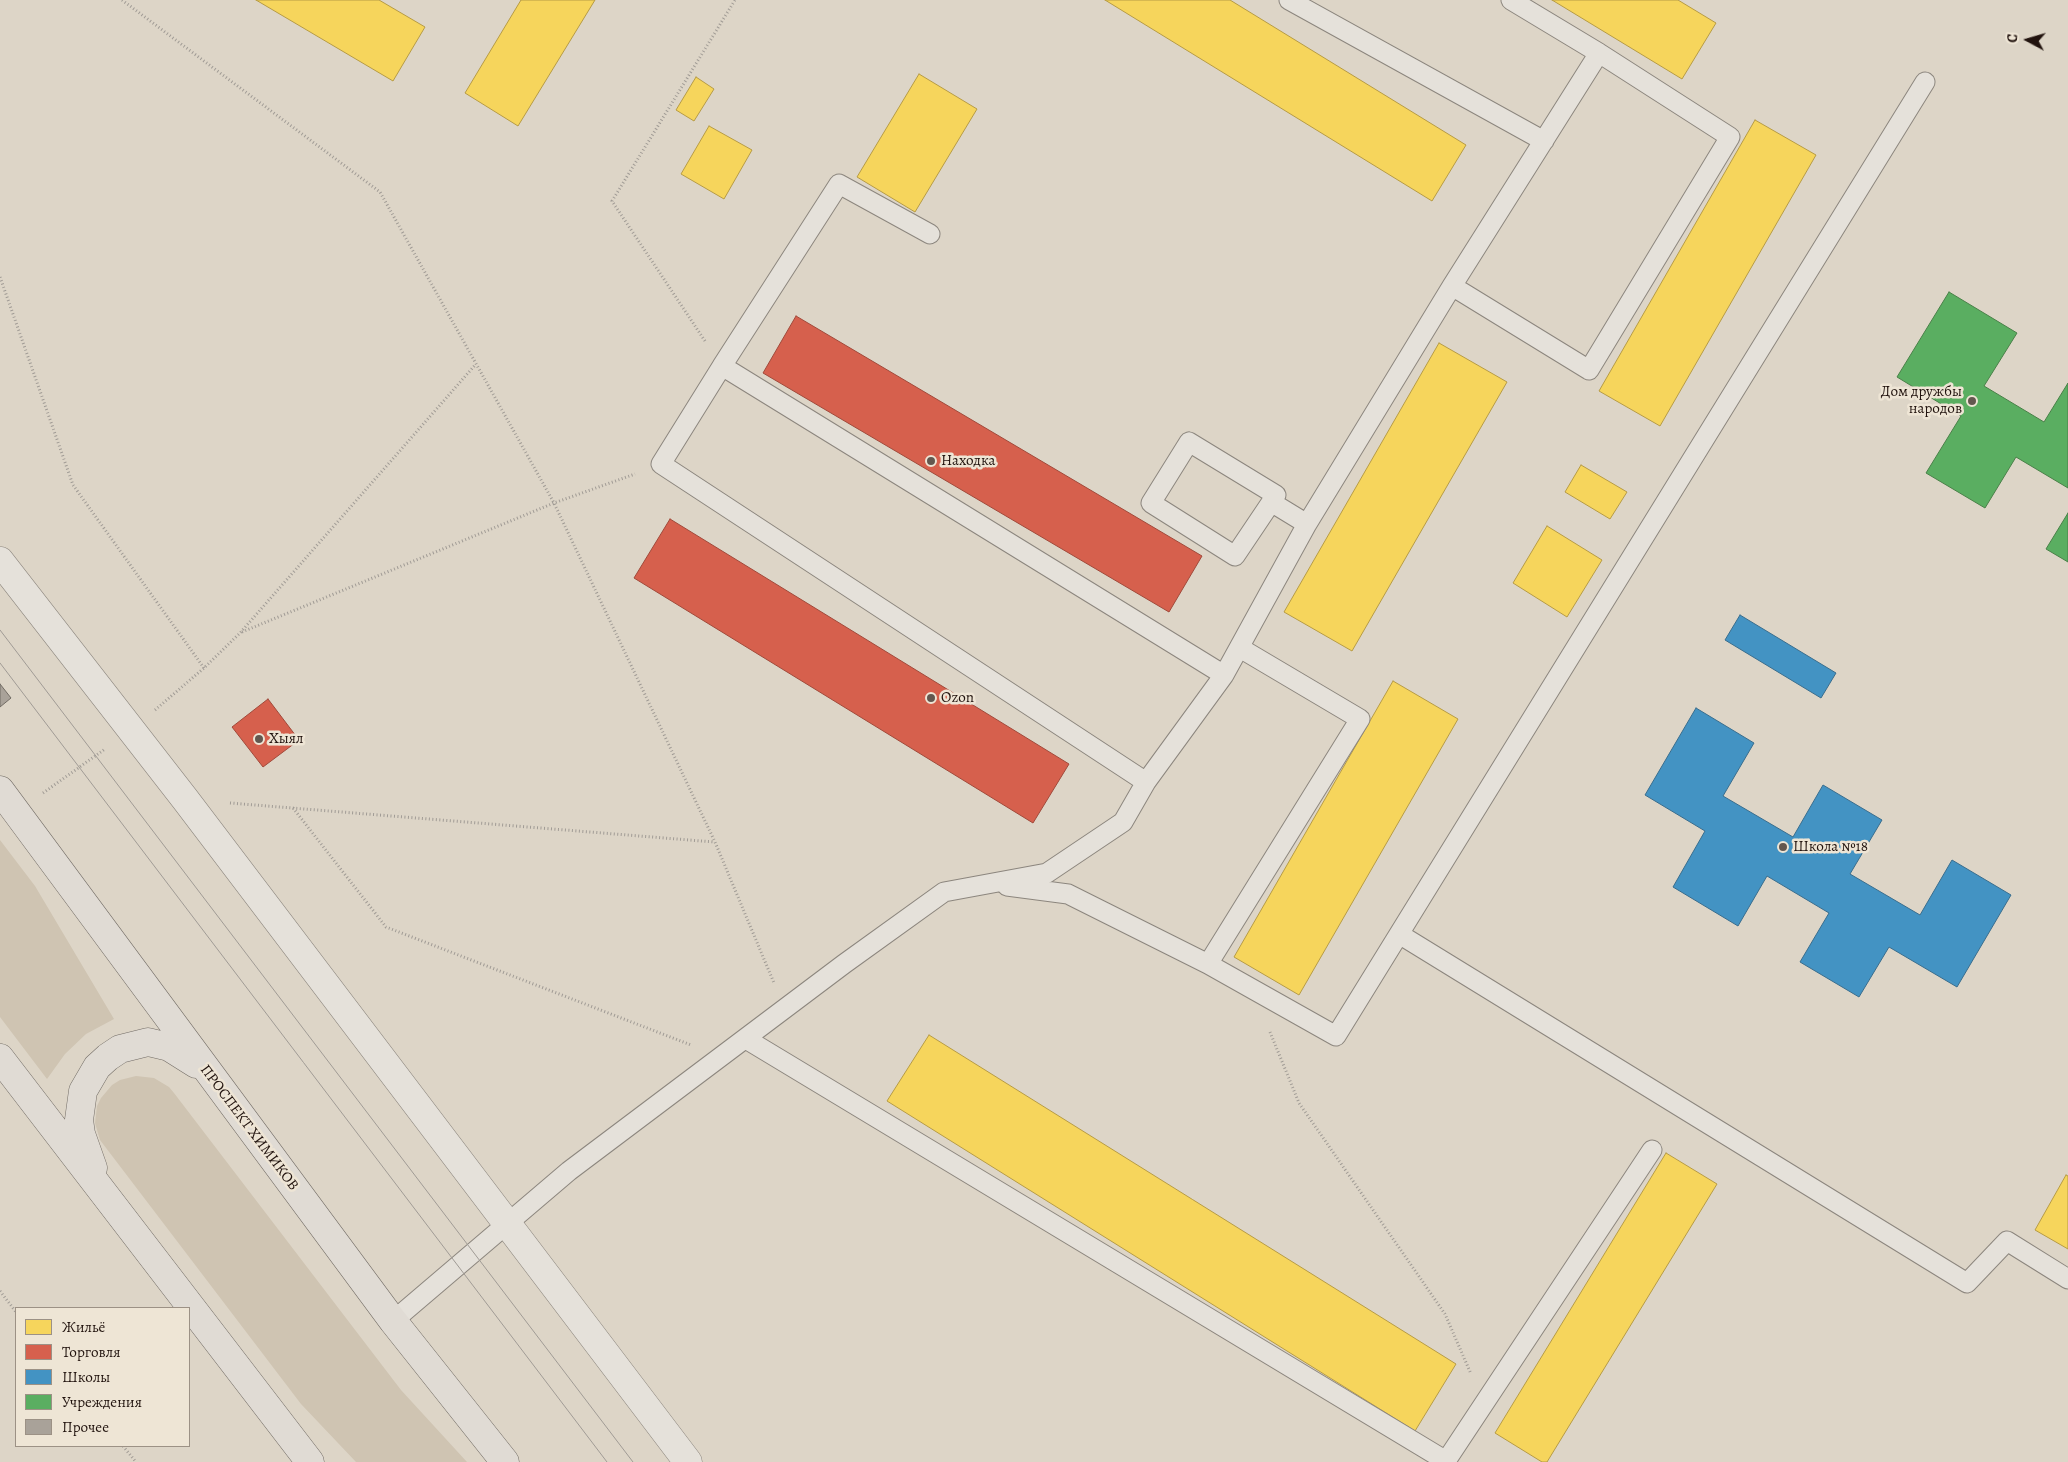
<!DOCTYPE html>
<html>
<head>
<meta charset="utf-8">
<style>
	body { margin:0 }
	#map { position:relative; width:2068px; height:1462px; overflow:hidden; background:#ddd5c7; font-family:Alegreya,serif }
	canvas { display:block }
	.legend { position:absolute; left:15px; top:1307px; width:175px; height:140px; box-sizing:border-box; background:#eee5d5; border:1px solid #9c9185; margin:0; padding:6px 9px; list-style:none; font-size:15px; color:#21130e }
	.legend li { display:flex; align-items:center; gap:10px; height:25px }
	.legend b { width:25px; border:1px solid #9c9185 }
	.north { position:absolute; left:2003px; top:15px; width:50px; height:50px; -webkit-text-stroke:4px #eee5d5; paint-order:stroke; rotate:276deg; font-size:14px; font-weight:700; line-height:20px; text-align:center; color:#21130e }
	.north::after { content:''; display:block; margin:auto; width:18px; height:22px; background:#21130e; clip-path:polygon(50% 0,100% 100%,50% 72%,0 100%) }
</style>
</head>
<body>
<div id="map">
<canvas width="2068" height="1462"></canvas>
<ul class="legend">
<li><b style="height:14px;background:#f6d55c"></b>Жильё</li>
<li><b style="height:14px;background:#d6604d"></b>Торговля</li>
<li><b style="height:14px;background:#4393c3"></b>Школы</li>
<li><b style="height:14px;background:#5aae61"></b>Учреждения</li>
<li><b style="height:14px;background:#a9a299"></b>Прочее</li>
</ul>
<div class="north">С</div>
</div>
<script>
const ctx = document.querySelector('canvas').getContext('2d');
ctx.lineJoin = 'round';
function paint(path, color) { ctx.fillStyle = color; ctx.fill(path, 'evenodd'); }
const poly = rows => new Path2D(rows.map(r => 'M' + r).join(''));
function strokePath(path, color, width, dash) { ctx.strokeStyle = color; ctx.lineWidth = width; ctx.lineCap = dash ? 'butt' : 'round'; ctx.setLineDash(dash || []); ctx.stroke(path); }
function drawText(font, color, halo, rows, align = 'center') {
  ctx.font = font + ' Alegreya,serif'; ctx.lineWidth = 5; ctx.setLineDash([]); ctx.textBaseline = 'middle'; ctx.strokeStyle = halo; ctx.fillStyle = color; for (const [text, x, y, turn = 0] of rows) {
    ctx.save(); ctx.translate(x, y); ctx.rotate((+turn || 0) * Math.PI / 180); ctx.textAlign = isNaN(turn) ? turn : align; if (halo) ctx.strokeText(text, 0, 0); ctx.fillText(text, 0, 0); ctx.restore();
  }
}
const green = poly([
	[0,840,35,886,114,1019,86,1034,65,1054,47,1079,0,1017],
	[136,1076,154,1078,169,1087,174,1093,401,1390,467,1462,356,1462,301,1404,100,1140,95,1123,97,1106,101,1098,112,1085,120,1080]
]);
const homes = poly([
	[256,0,379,0,425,27,393,81,256,0],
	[521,0,595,0,518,126,465,93,521,0],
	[1105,0,1230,0,1466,145,1432,201,1105,0],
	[1552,0,1678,0,1716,23,1682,79,1552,0],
	[919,74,977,109,915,212,857,177,919,74],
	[696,77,714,89,694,121,676,110,696,77],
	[1755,120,1816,155,1660,426,1599,391,1755,120],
	[709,126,752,150,724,199,681,174,709,126],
	[1439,343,1507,382,1352,651,1284,612,1439,343],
	[1581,465,1627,492,1610,519,1565,492,1581,465],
	[1547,526,1602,560,1567,617,1513,583,1547,526],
	[1393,681,1458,719,1299,995,1234,957,1393,681],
	[929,1035,1456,1364,1415,1431,887,1101,929,1035],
	[1666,1153,1717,1184,1547,1462,1542,1462,1495,1433,1666,1153],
	[2066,1175,2068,1176,2068,1249,2035,1230,2066,1175]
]);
const shops = poly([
	[796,316,1202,556,1169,612,763,373,796,316],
	[670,519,1069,764,1033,823,634,578,670,519],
	[268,699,299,740,263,767,232,727,268,699]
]);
const schools = poly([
	[1740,615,1836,673,1821,698,1725,640,1740,615],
	[1696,708,1754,743,1723,796,1793,837,1823,785,1882,820,1850,874,1920,915,1952,860,2011,895,1957,987,1889,947,1859,997,1800,962,1829,913,1767,876,1738,926,1673,887,1705,831,1645,795,1696,708]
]);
const public = poly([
	[1949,292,2017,333,1984,386,2044,422,2068,383,2068,488,2016,457,1985,508,1926,473,1961,416,1897,377,1949,292],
	[2068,513,2068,562,2046,549,2068,513]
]);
const building = poly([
	[0,684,11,698,0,707,0,684]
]);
const path = poly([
	[122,0,380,192,554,503,715,842,774,983],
	[0,277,73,485,204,668],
	[705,341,612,201,735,0],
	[242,632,554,503,635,474],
	[155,710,204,668,240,633,476,364],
	[43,793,105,749],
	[230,803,714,842],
	[293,808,386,927,691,1045],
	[1270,1032,1299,1103,1445,1314,1471,1374],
	[0,1291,16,1312],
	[123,1446,136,1462]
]);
const lane = poly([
	[1289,0,1544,141],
	[1511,0,1599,53],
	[722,366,839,184,930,234],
	[1189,442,1276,495,1235,556,1151,503,1189,442],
	[1271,502,1307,524],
	[1146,782,661,464,722,366,1224,675],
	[1007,886,1068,894,1208,964,1336,1036,1925,82],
	[1399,934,1967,1283,2007,1241,2068,1279],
	[1208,964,1360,719,1240,648],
	[746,1039,1446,1461,1652,1150],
	[393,1321,569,1171,844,964,944,892,1047,873,1123,822,1146,782,1224,675,1307,524,1452,286,1599,53,1730,137,1589,370,1452,286]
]);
const street = poly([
	[0,561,185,799,688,1462]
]);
const primary = poly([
	[0,790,393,1321,505,1462],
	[0,1058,310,1462],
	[93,1168,81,1134,79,1120,83,1091,97,1067,108,1057,120,1049,148,1042,169,1047,196,1064]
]);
const tram = poly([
	[0,630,633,1462],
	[0,663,607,1462]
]);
const markers = [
	[1972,401,5,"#63574f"],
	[931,461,5,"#63574f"],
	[931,698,5,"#63574f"],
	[259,739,5,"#63574f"],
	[1783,847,5,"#63574f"]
];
const poiNames = [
	["Дом дружбы",1962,392,"right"],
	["народов",1962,409,"right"],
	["Находка",941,461],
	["Ozon",941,698],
	["Хыял",269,739],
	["Школа №18",1793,847]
];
const streetNames = [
	["ПРОСПЕКТ ХИМИКОВ",249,1128,53]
];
paint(green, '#cfc4b2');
paint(homes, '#f6d55c');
strokePath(homes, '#b69b45', 1);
paint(shops, '#d6604d');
strokePath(shops, '#a0493a', 1);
paint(schools, '#4393c3');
strokePath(schools, '#396d8d', 1);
paint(public, '#5aae61');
strokePath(public, '#498048', 1);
paint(building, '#a9a299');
strokePath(building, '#726c65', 1);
strokePath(lane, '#8c867e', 21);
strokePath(street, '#8c867e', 29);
strokePath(primary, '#726c65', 29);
strokePath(path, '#a09b95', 3, [1, 2.5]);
strokePath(lane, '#e5e1da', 19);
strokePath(street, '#e5e1da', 28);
strokePath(primary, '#e0dbd4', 28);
strokePath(tram, '#a09b95', 1);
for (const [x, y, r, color] of markers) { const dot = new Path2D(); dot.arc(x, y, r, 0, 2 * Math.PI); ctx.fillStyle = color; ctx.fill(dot); strokePath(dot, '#eee5d5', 2); }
drawText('15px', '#21130e', '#eee5d5', poiNames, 'left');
drawText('15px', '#21130e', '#eee5d5', streetNames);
</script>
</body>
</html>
